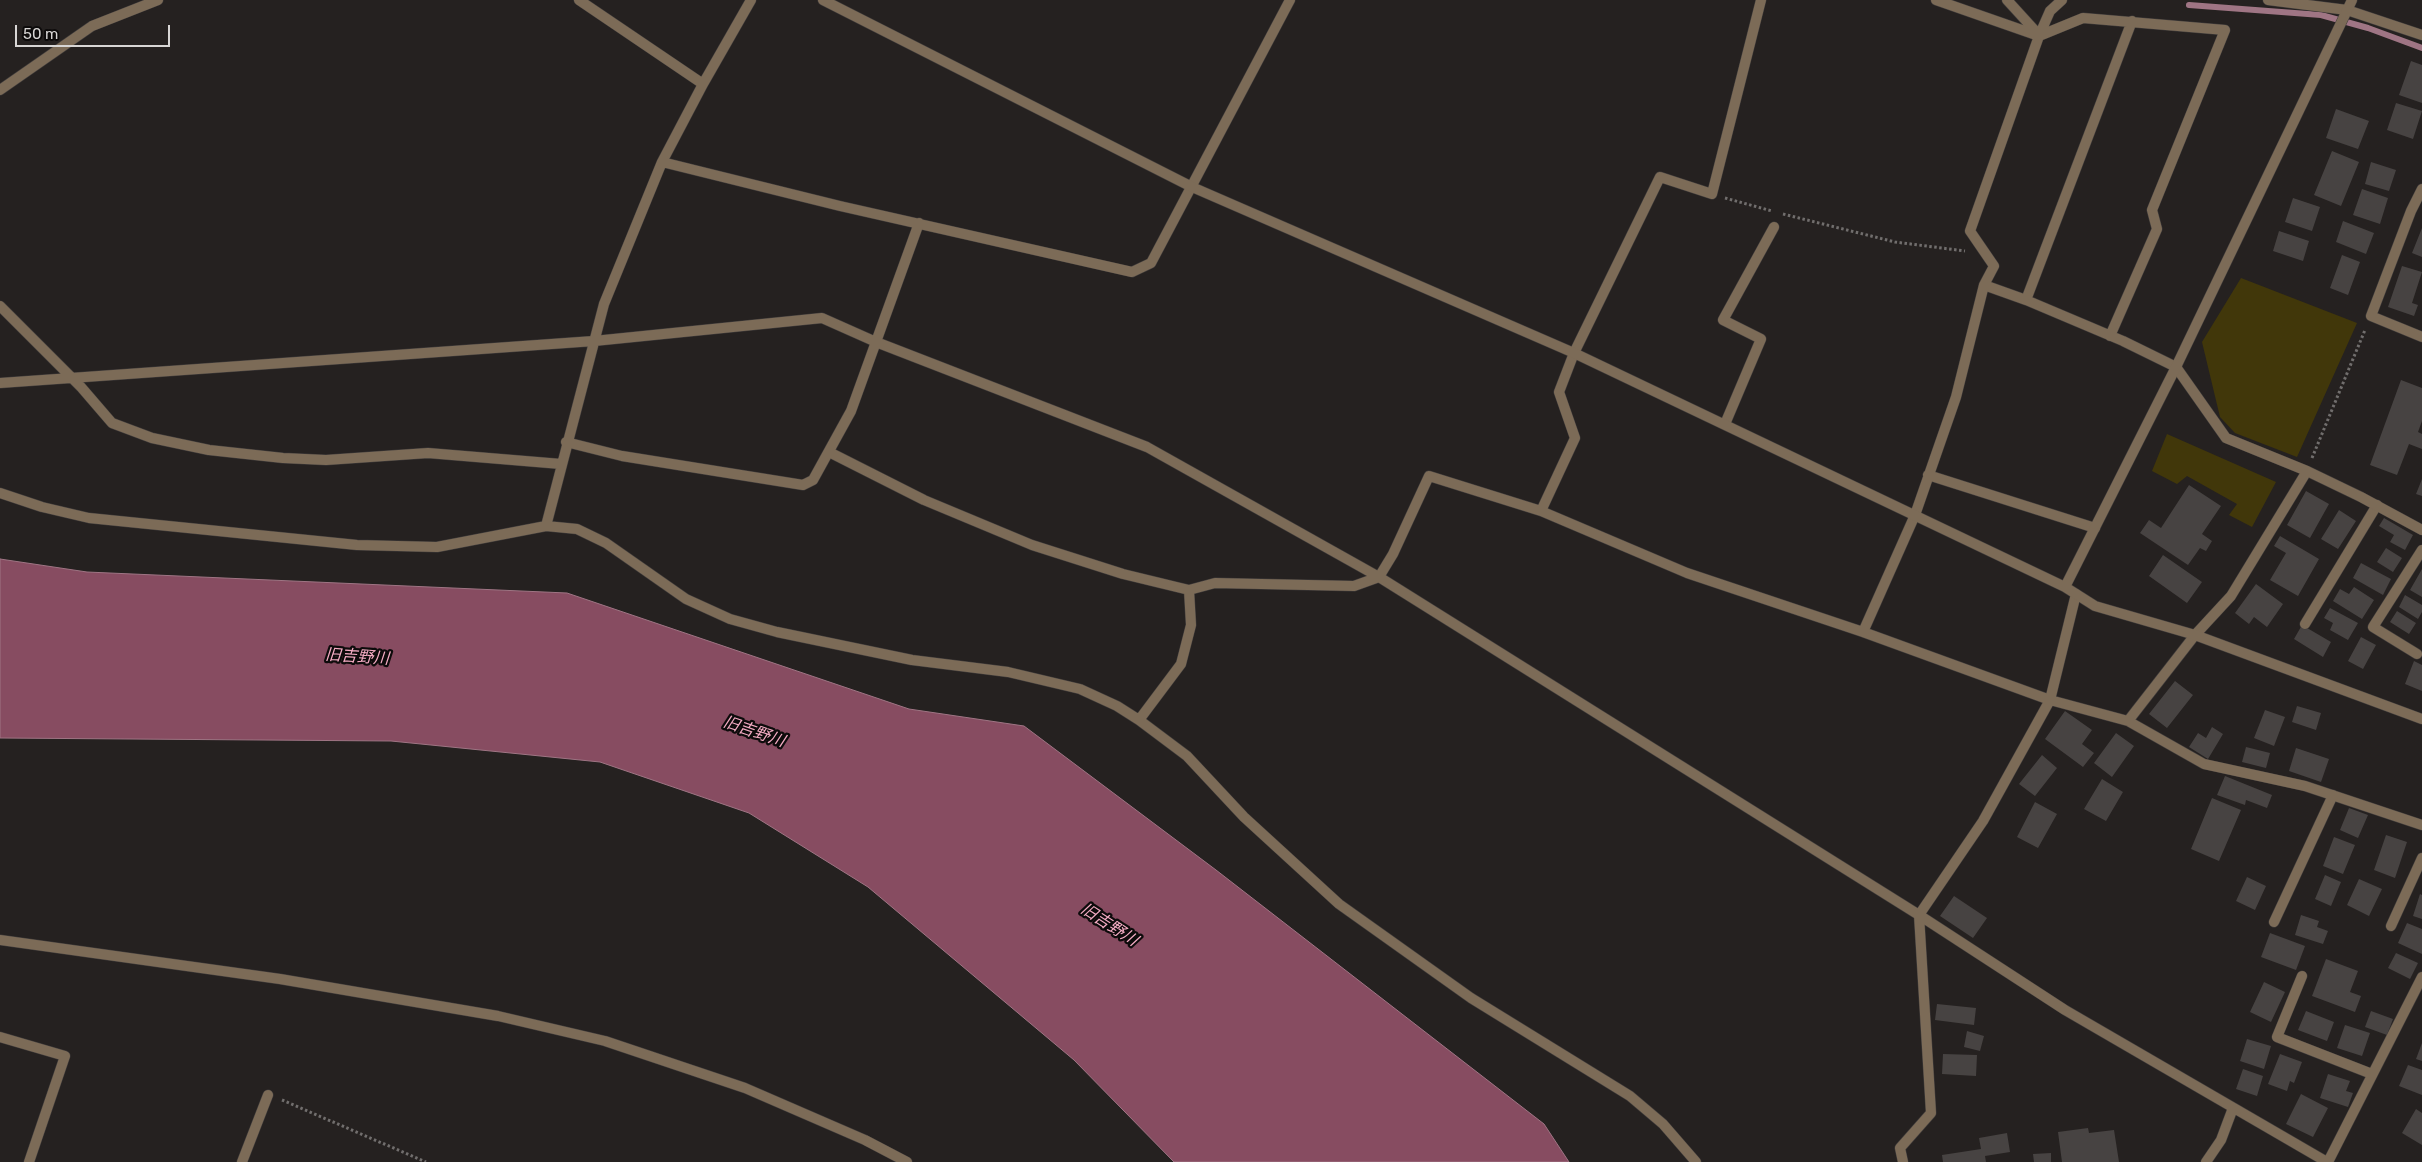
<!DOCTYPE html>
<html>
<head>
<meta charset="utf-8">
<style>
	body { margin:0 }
	#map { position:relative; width:2422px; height:1162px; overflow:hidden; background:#252120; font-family:Rubik,sans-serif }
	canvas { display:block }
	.scale { position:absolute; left:15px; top:25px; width:155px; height:22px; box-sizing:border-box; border:2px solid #d8d6d5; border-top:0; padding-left:6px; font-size:15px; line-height:18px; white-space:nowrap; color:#d8d6d5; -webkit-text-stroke:4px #0d0b0b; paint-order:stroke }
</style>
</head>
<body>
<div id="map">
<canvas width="2422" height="1162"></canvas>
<div class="scale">50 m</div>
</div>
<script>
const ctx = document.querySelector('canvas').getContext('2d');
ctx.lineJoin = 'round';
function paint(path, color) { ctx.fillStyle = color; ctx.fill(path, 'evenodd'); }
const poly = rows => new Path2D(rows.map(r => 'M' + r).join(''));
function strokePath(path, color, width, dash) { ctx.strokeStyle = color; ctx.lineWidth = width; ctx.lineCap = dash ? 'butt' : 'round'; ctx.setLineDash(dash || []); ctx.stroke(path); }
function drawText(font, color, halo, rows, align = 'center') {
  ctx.font = font + ' Rubik,"Noto Sans JP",sans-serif'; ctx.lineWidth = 4.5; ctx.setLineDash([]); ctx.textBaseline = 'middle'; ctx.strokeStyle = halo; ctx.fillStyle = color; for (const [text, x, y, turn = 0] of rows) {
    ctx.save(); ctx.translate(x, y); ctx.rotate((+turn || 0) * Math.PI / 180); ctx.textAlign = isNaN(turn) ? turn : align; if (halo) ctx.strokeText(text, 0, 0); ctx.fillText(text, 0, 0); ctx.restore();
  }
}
const green = poly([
	[2241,278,2357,323,2297,457,2235,433,2220,417,2202,342],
	[2167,434,2276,482,2252,527,2229,515,2237,504,2187,476,2177,484,2152,471]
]);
const water = poly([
	[0,559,87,572,567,593,909,709,1024,726,1216,870,1544,1124,1569,1162,1174,1162,1074,1060,868,887,749,813,600,762,391,741,0,738,0,559]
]);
const stream = poly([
	[2189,5,2321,15,2368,28,2422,48]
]);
const building = poly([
	[2411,61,2422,65,2422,103,2399,95],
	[2396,103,2422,111,2413,139,2387,130],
	[2336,109,2369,121,2358,149,2326,138],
	[2332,151,2359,162,2341,206,2314,195],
	[2371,162,2396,170,2389,191,2365,184],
	[2362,189,2388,198,2380,224,2353,215],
	[2293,198,2320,207,2312,231,2285,222],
	[2343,221,2374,233,2366,254,2336,242],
	[2422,228,2422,257,2412,253],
	[2279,231,2309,241,2303,261,2273,251],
	[2342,255,2360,262,2348,295,2330,288],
	[2402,266,2422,272,2412,303,2418,305,2414,316,2388,307],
	[2401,380,2422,388,2422,421,2418,432,2422,434,2422,449,2409,444,2397,475,2370,465],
	[2422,479,2422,496,2416,494],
	[2189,485,2221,506,2202,534,2212,541,2206,551,2200,548,2188,565,2140,533,2149,520,2161,528],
	[2306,491,2329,504,2310,538,2287,525],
	[2339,510,2356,521,2338,549,2321,539],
	[2384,518,2413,535,2405,550,2390,542,2394,535,2379,526],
	[2280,536,2319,559,2298,596,2270,580,2286,553,2274,546],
	[2386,548,2402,558,2393,572,2377,562],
	[2163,555,2202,582,2187,603,2149,576],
	[2361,563,2391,579,2383,595,2353,578],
	[2422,569,2422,597,2410,590],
	[2256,584,2283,604,2267,627,2254,617,2249,624,2235,613],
	[2354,587,2374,600,2362,619,2333,601,2340,589,2349,594],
	[2405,595,2422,605,2422,612,2418,619,2399,607],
	[2330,608,2358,623,2348,640,2330,630,2333,623,2324,618],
	[2397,611,2416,623,2409,634,2390,622],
	[2302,625,2331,642,2323,657,2294,639],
	[2361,637,2376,645,2363,669,2348,661],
	[2414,661,2422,665,2422,691,2405,684],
	[2175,681,2193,695,2167,728,2149,714],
	[2297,706,2321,713,2316,730,2292,722],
	[2265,710,2285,717,2274,746,2254,738],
	[2065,711,2092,730,2082,744,2094,753,2083,767,2045,739],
	[2212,727,2223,734,2208,759,2189,747,2198,733,2206,738],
	[2116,733,2134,746,2112,777,2094,763],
	[2246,747,2270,753,2266,768,2242,762],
	[2296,748,2329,759,2321,782,2289,771],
	[2042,755,2057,768,2035,796,2019,784],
	[2225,776,2272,795,2267,808,2246,800,2245,805,2217,795],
	[2102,779,2123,792,2106,821,2084,809],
	[2212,798,2241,810,2219,861,2191,849],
	[2035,802,2057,814,2038,848,2017,837],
	[2349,808,2368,815,2358,838,2340,830],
	[2386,835,2407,842,2395,878,2374,870],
	[2334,837,2355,845,2343,874,2323,866],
	[2325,875,2341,882,2331,906,2315,899],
	[2247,877,2266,886,2255,910,2236,901],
	[2359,879,2382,889,2369,916,2347,905],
	[2420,894,2422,895,2422,919,2413,916],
	[1954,896,1987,918,1973,938,1940,916],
	[2301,915,2319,921,2317,927,2328,931,2323,944,2295,935],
	[2407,923,2422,929,2422,954,2398,943],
	[2270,933,2305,946,2296,970,2261,957],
	[2396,953,2418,963,2410,979,2388,968],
	[2326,959,2358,971,2350,992,2361,996,2355,1012,2312,996],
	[2264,982,2285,992,2271,1022,2250,1012],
	[1937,1004,1976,1008,1974,1025,1935,1020],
	[2306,1011,2334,1022,2327,1041,2298,1030],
	[2371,1011,2393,1019,2387,1035,2365,1027],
	[2345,1025,2370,1033,2362,1056,2337,1048],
	[1967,1031,1984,1036,1980,1051,1964,1047],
	[2247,1039,2271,1046,2264,1069,2240,1061],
	[2422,1043,2422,1061,2416,1059],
	[1943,1054,1977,1055,1976,1076,1942,1074],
	[2280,1054,2302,1062,2294,1083,2290,1081,2287,1091,2268,1084],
	[2408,1065,2422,1070,2422,1095,2399,1086],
	[2243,1069,2263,1076,2257,1096,2236,1089],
	[2328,1074,2350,1081,2346,1091,2353,1093,2348,1107,2320,1098],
	[2301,1094,2328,1108,2313,1137,2286,1124],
	[2416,1109,2422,1113,2422,1145,2402,1133],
	[2088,1128,2089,1133,2114,1130,2119,1162,2062,1162,2058,1132],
	[2007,1133,2010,1152,1985,1156,1986,1162,1943,1162,1942,1155,1981,1149,1979,1138],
	[2051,1153,2051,1162,2034,1162,2033,1154]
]);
const path = poly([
	[1725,198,1772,211],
	[1783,214,1895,242,1965,251],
	[2312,458,2365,330],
	[282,1100,426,1162]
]);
const service = poly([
	[2305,624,2377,505],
	[2417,654,2373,627,2422,550]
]);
const minor = poly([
	[579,0,703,84],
	[1936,0,2039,36,2083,18,2225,30,2152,210,2157,229,2110,336],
	[2007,0,2039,35],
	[2268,0,2347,10,2422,35],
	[0,90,92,26,158,0],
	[662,162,840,206,1132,272,1151,263,1290,0],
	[2422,189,2411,211,2371,316,2422,337],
	[1984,285,2026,300,2123,341,2176,367,2226,438,2307,471,2361,497,2422,530],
	[2026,300,2132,21],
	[0,306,81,387,112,423,152,438,209,450,283,458,326,460,428,453,561,464],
	[0,383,594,341,822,318,876,342,1147,447,1379,577,1919,915,2065,1010,2327,1162],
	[1725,424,1761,339,1723,320,1774,227],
	[566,442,622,456,803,485,813,480,851,411,919,223],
	[829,452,924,500,1032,545,1123,574,1189,590,1215,583,1354,586,1379,577,1393,554,1429,476,1541,511,1687,573,1863,632,2050,700,2128,721,2204,764,2305,786,2422,825],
	[1928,475,2095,528],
	[0,493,42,507,89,518,357,545,437,547,546,526,577,529,606,543,686,599,730,619,777,632,912,660,1008,672,1080,689,1117,706,1139,720,1187,756,1244,817,1339,904,1471,998,1630,1096,1663,1124,1696,1162],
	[1541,511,1575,438,1559,392,1574,353,1660,177,1712,194,1761,0],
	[546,526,604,304,662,162,703,84,751,0],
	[1863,632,1915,515,1956,397,1984,285,1994,266,1970,231,2039,36,2050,11,2062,0],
	[1139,720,1181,664,1191,625,1189,590],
	[2128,721,2195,635,2231,596,2307,471],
	[2274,922,2333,795],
	[2391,926,2422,858],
	[0,940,280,979,498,1016,605,1041,745,1088,865,1140,907,1162],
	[2302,976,2277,1037,2372,1074],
	[0,1037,65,1056,29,1162],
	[242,1162,268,1095],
	[1903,1162,1900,1148,1931,1113,1919,915,1983,821,2050,700,2076,594],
	[2206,1162,2221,1140,2233,1108],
	[2328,1162,2422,977]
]);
const tertiary = poly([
	[823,0,1192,187,1574,353,2065,587,2095,606,2195,635,2422,719],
	[2065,587,2176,367,2352,0]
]);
const waterNames = [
	["旧吉野川",357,657,4],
	["旧吉野川",754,732,19],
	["旧吉野川",1109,925,33]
];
paint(green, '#41370a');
paint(water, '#874c61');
strokePath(water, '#9f7584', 1);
strokePath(stream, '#9f7584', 6);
paint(building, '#474342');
strokePath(service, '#423e3d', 11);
strokePath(minor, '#423e3d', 11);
strokePath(tertiary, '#423e3d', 11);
strokePath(path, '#716e6d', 3, [2.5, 2.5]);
strokePath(service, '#7c6b57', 10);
strokePath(minor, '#7c6b57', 10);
strokePath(tertiary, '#7c6b57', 10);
drawText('italic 16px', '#f5acc4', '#0d0b0b', waterNames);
</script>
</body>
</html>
